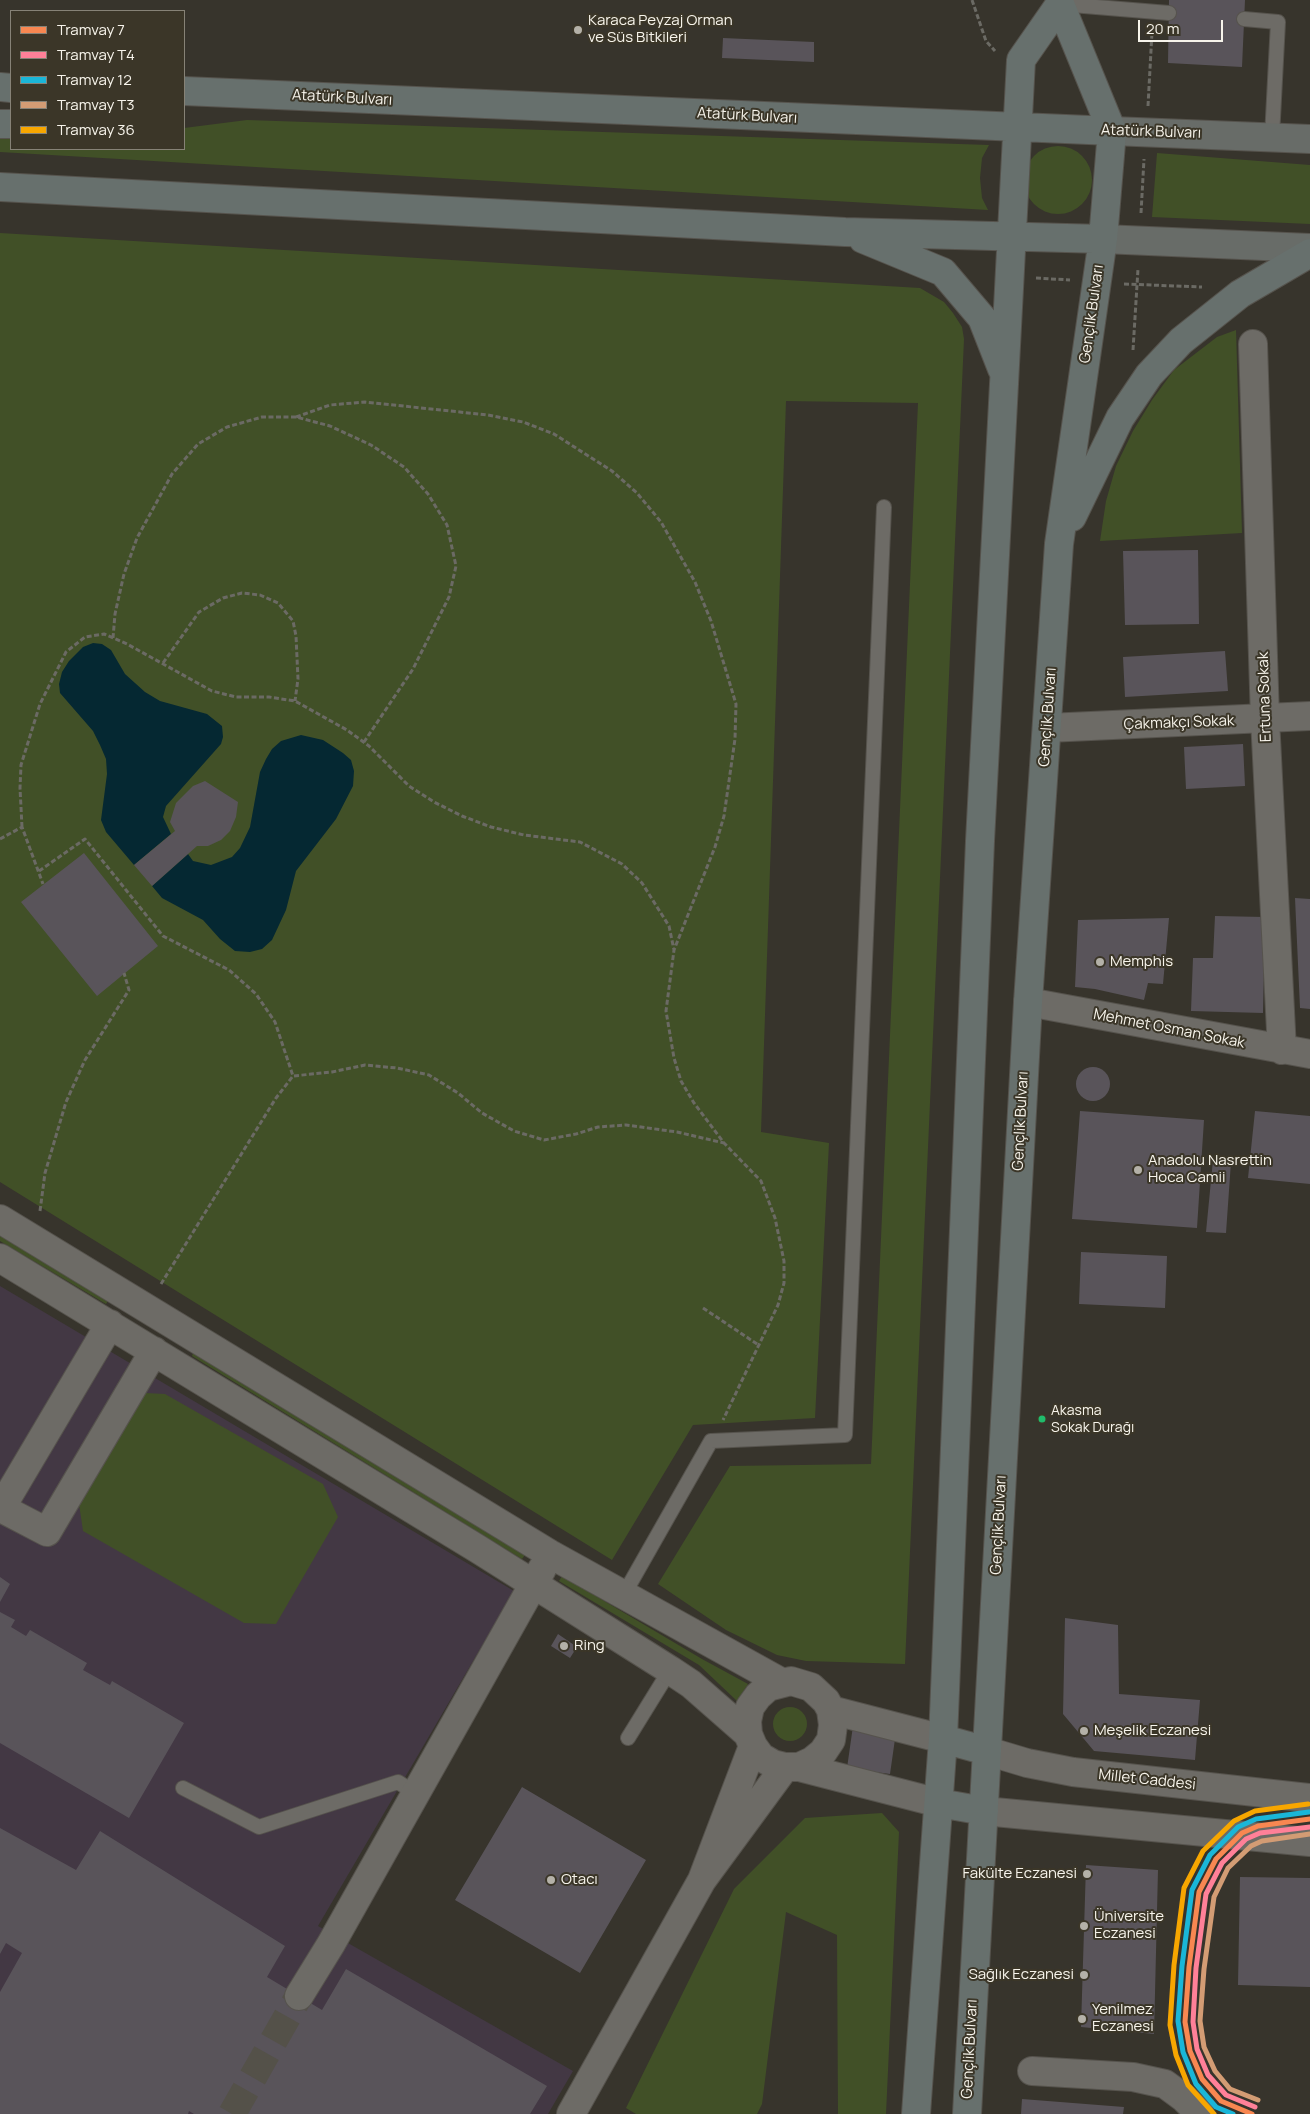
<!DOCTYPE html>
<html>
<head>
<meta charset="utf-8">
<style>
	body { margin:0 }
	#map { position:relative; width:1310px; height:2114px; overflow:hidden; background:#37342c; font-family:Manrope,sans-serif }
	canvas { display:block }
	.legend { position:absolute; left:10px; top:10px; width:175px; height:140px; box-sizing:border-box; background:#3b3628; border:1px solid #868276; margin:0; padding:6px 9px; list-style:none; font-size:15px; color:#f7f4eb }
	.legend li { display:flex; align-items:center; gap:10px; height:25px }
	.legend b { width:25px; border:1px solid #868276 }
	.scale { position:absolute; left:1138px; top:20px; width:85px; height:22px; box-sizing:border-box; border:2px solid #f7f4eb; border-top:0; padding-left:6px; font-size:15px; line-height:18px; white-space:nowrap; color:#f7f4eb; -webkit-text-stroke:4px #3b3628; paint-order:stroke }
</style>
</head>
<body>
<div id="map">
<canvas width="1310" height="2114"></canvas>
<ul class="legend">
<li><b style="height:6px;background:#f88751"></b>Tramvay 7</li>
<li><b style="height:6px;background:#ff8098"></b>Tramvay T4</li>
<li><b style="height:6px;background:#1ab6d8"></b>Tramvay 12</li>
<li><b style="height:6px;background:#d39c74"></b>Tramvay T3</li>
<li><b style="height:6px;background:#f7a600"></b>Tramvay 36</li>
</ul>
<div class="scale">20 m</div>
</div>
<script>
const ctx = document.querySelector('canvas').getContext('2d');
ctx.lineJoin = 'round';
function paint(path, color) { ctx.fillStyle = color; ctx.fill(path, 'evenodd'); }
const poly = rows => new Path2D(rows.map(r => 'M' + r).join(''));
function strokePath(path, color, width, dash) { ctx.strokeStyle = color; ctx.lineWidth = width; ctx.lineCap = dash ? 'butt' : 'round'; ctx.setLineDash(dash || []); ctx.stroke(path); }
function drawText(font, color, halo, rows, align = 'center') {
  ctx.font = font + ' Manrope,sans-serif'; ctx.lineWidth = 4; ctx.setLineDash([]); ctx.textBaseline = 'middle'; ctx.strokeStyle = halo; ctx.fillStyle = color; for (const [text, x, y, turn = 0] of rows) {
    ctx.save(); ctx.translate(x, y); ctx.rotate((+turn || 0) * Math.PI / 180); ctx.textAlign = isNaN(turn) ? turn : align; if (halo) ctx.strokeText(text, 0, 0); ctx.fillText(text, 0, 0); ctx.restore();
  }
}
const medical = poly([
	[0,1286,514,1591,318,1926,573,2071,548,2114,0,2114]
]);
const green = poly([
	[247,120,989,145,982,158,980,178,982,198,988,210,0,152,0,138,11,138,11,149,184,149,184,128],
	'1024 180a34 34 0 1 1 68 0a34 34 0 1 1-68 0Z',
	[1157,153,1310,165,1310,224,1152,217],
	[0,233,920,288,944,302,953,313,962,327,964,339,905,1664,806,1661,777,1655,726,1630,658,1584,730,1466,871,1464,918,403,786,401,761,1132,829,1143,815,1418,693,1425,612,1560,0,1182],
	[1236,330,1242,533,1100,541,1106,501,1116,466,1133,431,1152,400,1174,370,1217,337],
	[0,1232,110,1298,106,1304,0,1241],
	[194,1351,525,1555,522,1559,192,1356],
	[145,1393,165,1394,323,1484,338,1517,276,1624,244,1623,83,1531,79,1504],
	[562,1576,702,1659,748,1684,737,1701,699,1665,559,1581],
	'773 1724a17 17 0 1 1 34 0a17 17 0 1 1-34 0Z',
	[882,1813,899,1832,886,2114,838,2114,837,1935,786,1912,762,2104,757,2114,636,2114,626,2108,734,1889,805,1818]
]);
const water = poly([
	[93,643,102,644,111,650,125,674,145,692,160,701,207,714,222,726,223,737,221,744,166,806,163,817,171,834,134,865,106,832,101,820,107,774,106,759,100,745,93,731,60,693,59,684,62,672,69,661,83,647],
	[301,735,323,740,343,753,351,760,354,771,353,786,336,819,296,871,286,910,272,940,262,949,250,952,235,951,220,939,203,920,162,898,152,886,188,854,193,861,211,865,232,857,240,848,250,827,260,772,266,759,272,749,281,741]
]);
const building = poly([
	[1169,0,1245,0,1242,67,1168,63],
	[723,38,814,42,814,62,722,58],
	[1198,550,1199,624,1125,625,1123,551],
	[1225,651,1228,691,1125,697,1123,657],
	[1243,744,1245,786,1186,789,1184,747],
	[205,781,238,802,236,817,230,831,221,840,208,846,197,846,152,886,134,865,175,831,170,822,176,803,193,786],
	[84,853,158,946,97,996,21,902],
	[1295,898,1310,899,1310,1009,1300,1008],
	[1215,916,1265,917,1263,1013,1191,1011,1193,958,1213,958],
	[1169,918,1163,984,1148,983,1144,1000,1095,989,1075,987,1078,920],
	'1076 1084a17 17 0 1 1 34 0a17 17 0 1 1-34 0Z',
	[1080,1111,1204,1120,1197,1228,1072,1219],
	[1255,1111,1310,1116,1310,1184,1248,1178],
	[1213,1160,1231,1162,1226,1233,1206,1232],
	[1081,1252,1167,1256,1165,1308,1079,1304],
	[0,1577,10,1584,0,1602],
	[0,1612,15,1620,11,1627,26,1636,30,1630,87,1663,83,1670,110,1685,112,1681,184,1723,129,1818,0,1743],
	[1065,1618,1118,1625,1119,1694,1200,1700,1195,1760,1094,1751,1063,1714],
	[558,1634,577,1647,570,1658,551,1646],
	[853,1726,896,1732,890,1774,847,1768],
	[522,1787,646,1860,580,1973,455,1900],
	[0,1828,76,1870,100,1831,285,1946,267,1977,322,2010,346,1969,547,2086,530,2114,194,2114,189,2111,188,2114,0,2114,0,1992,22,1953,6,1943,0,1954],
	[1086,1865,1158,1870,1154,2034,1081,2027],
	[1240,1877,1310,1878,1310,1987,1238,1985],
	[1022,2099,1124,2107,1123,2114,1021,2114]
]);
const streetTunnel = poly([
	[232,2114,299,1996]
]);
const path = poly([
	[972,0,986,41,995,51],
	[1148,106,1152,32],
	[1141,213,1144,159],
	[1036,278,1070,280],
	[1124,284,1202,287],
	[1133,350,1138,269],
	[296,417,330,405,365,402,488,415,523,422,554,434,612,471,637,493,661,522,695,582,711,621,736,704,735,739,724,816,715,847,674,950],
	[113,638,115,614,124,574,137,538,172,474,198,444,227,427,262,417,296,417,330,426,371,445,404,467,428,494,447,525,456,566,449,597,413,669,364,742],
	[163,663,199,612,223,598,242,593,260,595,278,603,293,621,296,636,298,679,295,701],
	[22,827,20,788,21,765,40,704,66,652,85,637,104,634,127,644,212,691,236,697,269,697,295,701,347,730,369,746,409,786,434,802,462,816,491,827,524,835,580,842,622,864,642,883,669,926,674,950,666,1011,674,1058,681,1081,694,1103,724,1143,761,1181,775,1218,784,1261,784,1283,778,1305,723,1420],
	[0,839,22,827,43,884],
	[39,871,85,839,163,936,229,970,256,994,275,1022,293,1076],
	[40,1211,45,1173,66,1102,85,1060,129,990,124,973],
	[161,1284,276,1098,293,1076,332,1072,365,1065,397,1068,429,1075,458,1093,482,1113,514,1131,544,1140,576,1134,598,1127,626,1125,677,1132,724,1143],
	[703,1308,760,1346]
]);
const lane = poly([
	[1060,4,1169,13],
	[1244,19,1278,22,1272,137],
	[623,1596,711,1441,845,1435,884,507],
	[628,1738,670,1670],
	[183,1788,259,1827,398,1782,415,1793]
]);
const street = poly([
	[1253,344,1265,719,1282,1050],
	[1047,728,1310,716],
	[1028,1002,1310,1054],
	[0,1219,550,1554,781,1682],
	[0,1258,478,1549,670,1670,691,1684,748,1734],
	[110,1324,1,1508,47,1532,154,1351],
	[831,1710,943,1739],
	[799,1767,939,1803],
	[702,1880,753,1746,748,1734,747,1721,750,1707,758,1696,768,1687,791,1681,811,1687,826,1701,831,1710,833,1725,831,1740,823,1752,812,1761,799,1767,785,1767,773,1764,761,1757,753,1746],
	[299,1996,331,1944,542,1569],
	[1032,2071,1133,2077,1165,2084,1184,2098,1200,2114],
	[571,2114,702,1880,785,1767]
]);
const secondary = poly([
	[987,1751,1027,1763,1073,1772,1310,1798],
	[984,1811,1310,1842]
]);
const primary = poly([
	[1112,131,1310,139],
	[1103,239,1310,248]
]);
const highway = poly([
	[0,87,11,88],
	[184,91,1112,131],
	[0,124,11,124],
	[0,187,845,232,1103,239],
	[863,239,943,272,982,318,1002,369],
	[1072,517,1120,418,1149,375,1181,341,1240,294,1310,253],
	[943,1739,987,1751],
	[939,1803,984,1811],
	[916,2114,943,1739,980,841,1021,60,1060,4],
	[967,2114,1028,1002,1059,544,1103,239,1112,131,1060,4]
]);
const tram1 = poly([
	[1252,2114,1221,2101,1202,2079,1190,2051,1185,2022,1189,1967,1199,1892,1216,1859,1242,1833,1258,1826,1310,1819]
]);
const tram2 = poly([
	[1255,2107,1226,2095,1208,2075,1197,2049,1193,2022,1196,1968,1206,1894,1222,1863,1246,1839,1260,1833,1310,1827]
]);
const tram3 = poly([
	[1233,2114,1216,2107,1196,2084,1183,2052,1178,2021,1182,1966,1192,1890,1210,1855,1238,1827,1256,1819,1309,1812]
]);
const tram4 = poly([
	[1258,2100,1230,2089,1215,2071,1204,2047,1200,2021,1204,1969,1214,1897,1228,1868,1251,1846,1262,1841,1310,1834]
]);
const tram5 = poly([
	[1214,2114,1188,2085,1176,2055,1170,2025,1174,1965,1184,1888,1203,1851,1234,1821,1255,1811,1308,1804]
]);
const markers = [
	[578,30,5,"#b4b1a8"],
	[1100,962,5,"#b4b1a8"],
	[1138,1170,5,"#b4b1a8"],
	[1042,1419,4.5,"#20bc6c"],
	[564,1646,5,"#b4b1a8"],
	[1084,1731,5,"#b4b1a8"],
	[1087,1874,5,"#b4b1a8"],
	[551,1880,5,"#b4b1a8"],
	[1084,1926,5,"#b4b1a8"],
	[1084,1975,5,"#b4b1a8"],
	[1082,2019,5,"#b4b1a8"]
];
const busNames = [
	["Akasma",1051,1411],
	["Sokak Durağı",1051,1428]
];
const poiNames = [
	["Karaca Peyzaj Orman",588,21],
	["ve Süs Bitkileri",588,38],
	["Memphis",1110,962],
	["Anadolu Nasrettin",1148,1161],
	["Hoca Camii",1148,1178],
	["Ring",574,1646],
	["Meşelik Eczanesi",1094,1731],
	["Fakülte Eczanesi",1077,1874,"right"],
	["Otacı",561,1880],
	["Üniversite",1094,1917],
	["Eczanesi",1094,1934],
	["Sağlık Eczanesi",1074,1975,"right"],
	["Yenilmez",1092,2010],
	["Eczanesi",1092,2027]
];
const streetNames = [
	["Atatürk Bulvarı",342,98,3],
	["Atatürk Bulvarı",747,116,3],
	["Atatürk Bulvarı",1151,132,2],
	["Gençlik Bulvarı",1092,314,-82],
	["Ertuna Sokak",1265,697,-92],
	["Gençlik Bulvarı",1048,717,-86],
	["Çakmakçı Sokak",1179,723,-2],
	["Mehmet Osman Sokak",1169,1029,11],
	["Gençlik Bulvarı",1021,1121,-87],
	["Gençlik Bulvarı",999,1525,-87],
	["Millet Caddesi",1147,1780,6],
	["Gençlik Bulvarı",970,2049,-87]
];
paint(medical, '#433844');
paint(green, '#415027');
paint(water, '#052832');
paint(building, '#59545a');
strokePath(streetTunnel, '#545149', 28, [28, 14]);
strokePath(lane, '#56534d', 16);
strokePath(street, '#56534d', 30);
strokePath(secondary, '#56534d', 30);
strokePath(primary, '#56534d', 30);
strokePath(highway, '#56534d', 30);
strokePath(path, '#6b6a64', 3, [5, 2.5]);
strokePath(lane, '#6d6b66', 14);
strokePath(street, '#6d6b66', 28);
strokePath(secondary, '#6d6b66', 28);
strokePath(primary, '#686c68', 28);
strokePath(highway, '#67706d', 28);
strokePath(tram1, '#f88751', 5);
strokePath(tram2, '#ff8098', 5);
strokePath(tram3, '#1ab6d8', 5);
strokePath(tram4, '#d39c74', 5);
strokePath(tram5, '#f7a600', 5);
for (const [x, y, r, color] of markers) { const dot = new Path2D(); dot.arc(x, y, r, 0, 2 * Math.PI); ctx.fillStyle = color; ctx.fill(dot); strokePath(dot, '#3b3628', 2); }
drawText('14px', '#f7f4eb', '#3b3628', busNames, 'left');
drawText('15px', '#f7f4eb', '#3b3628', poiNames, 'left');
drawText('15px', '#f7f4eb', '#3b3628', streetNames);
</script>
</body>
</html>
